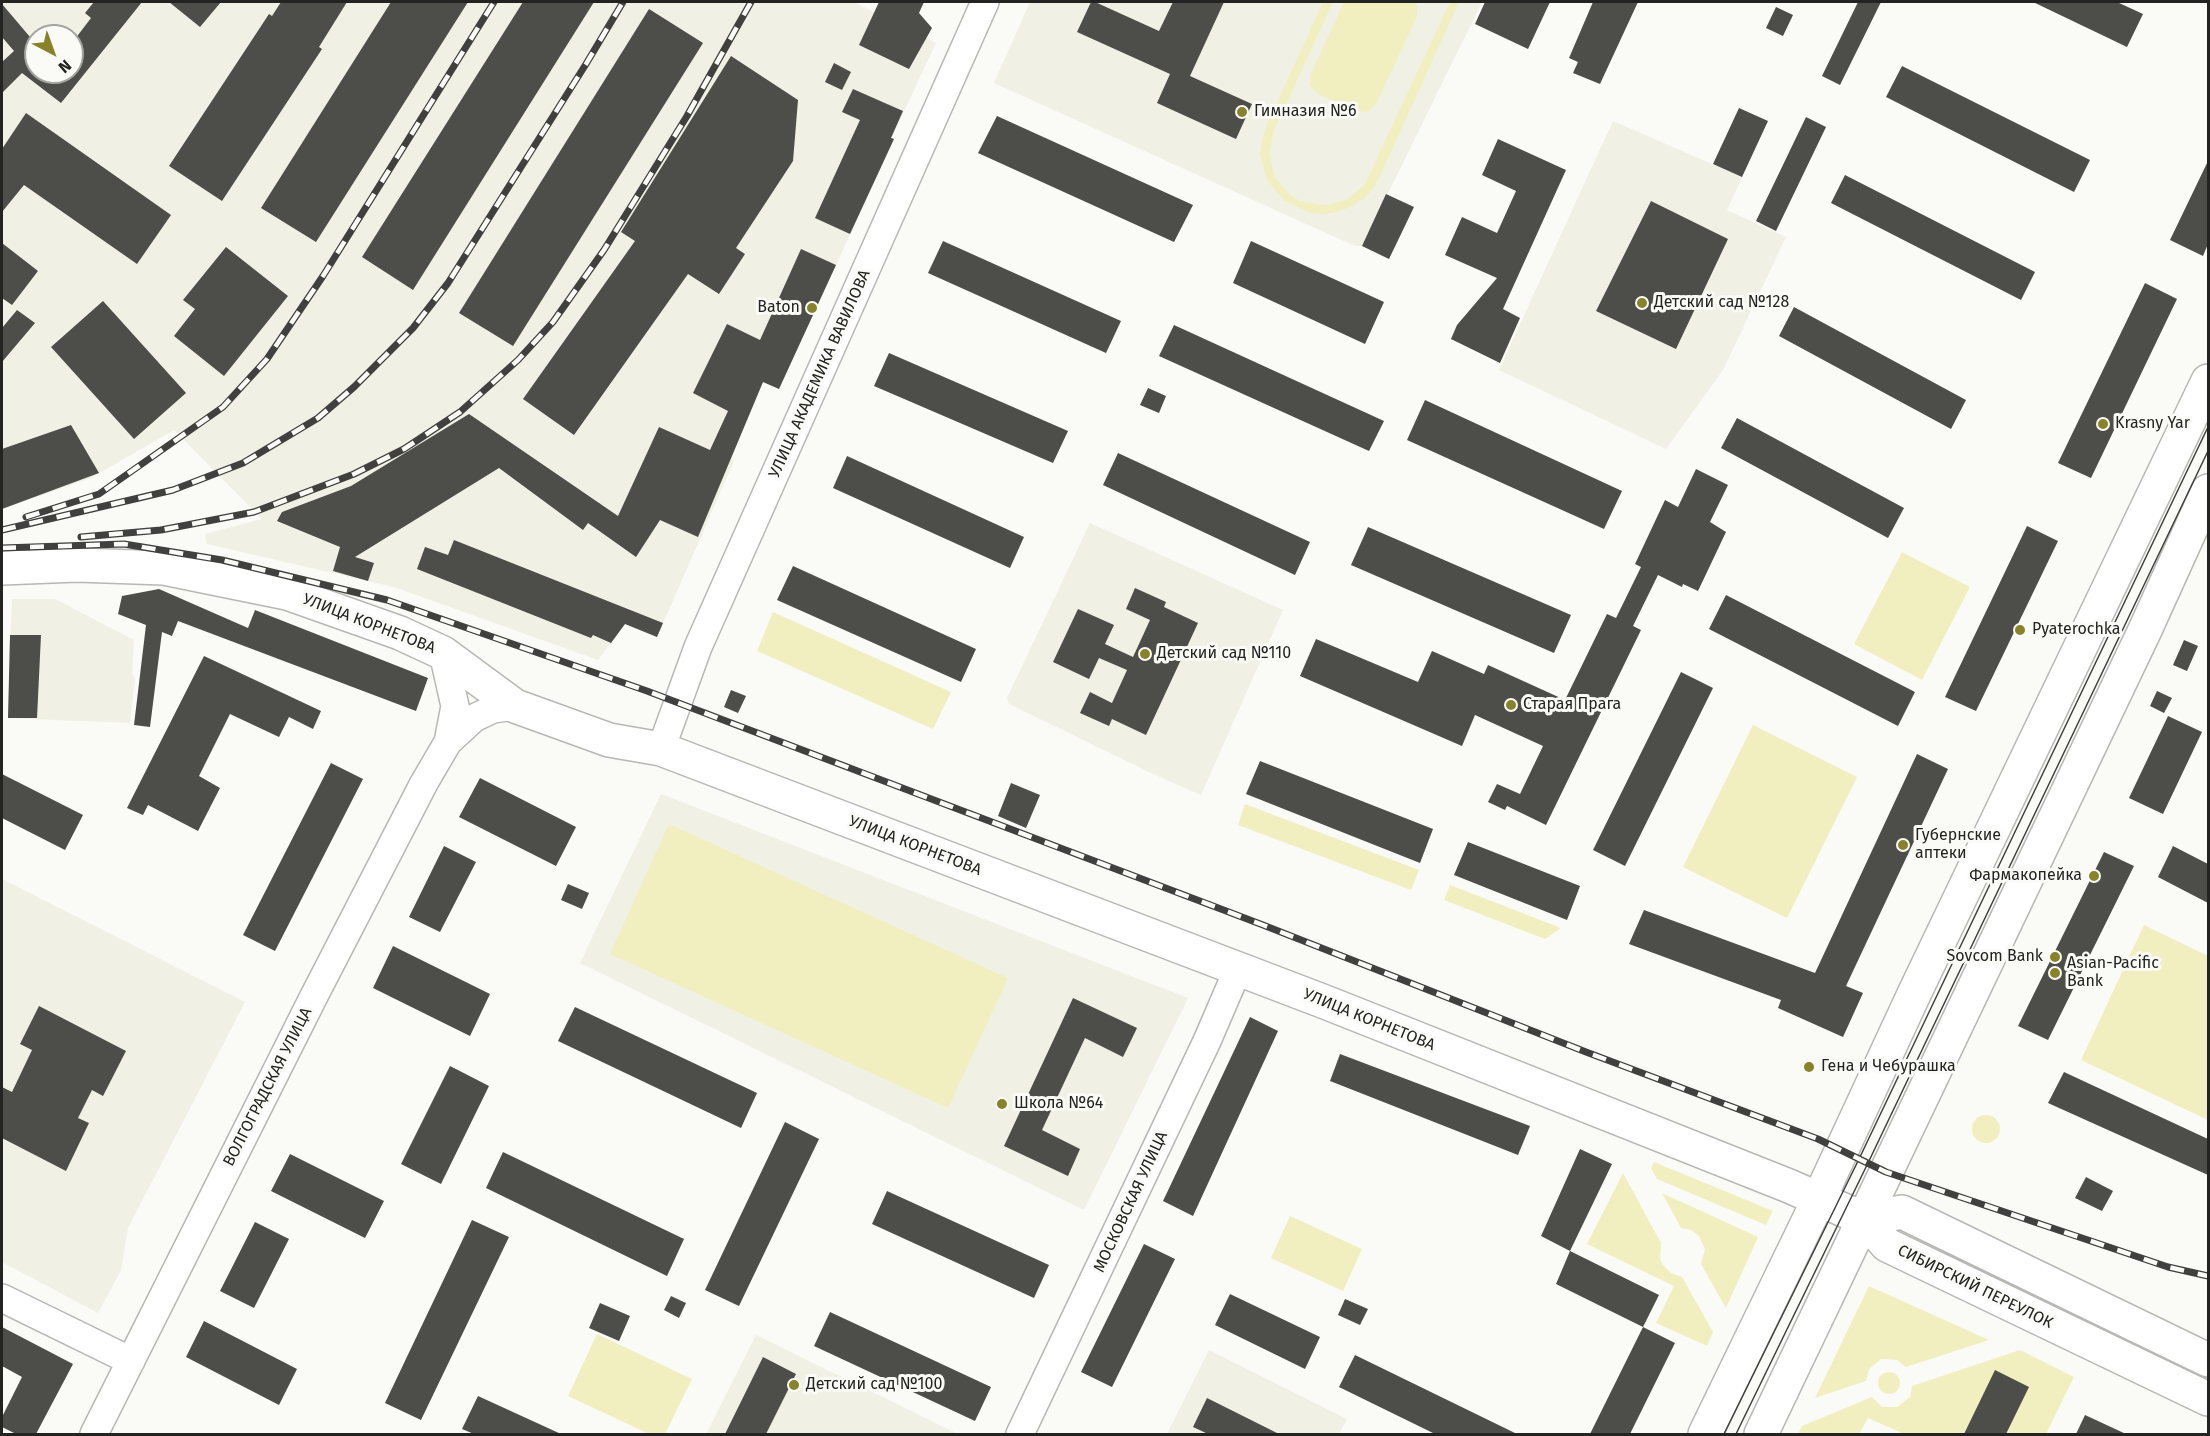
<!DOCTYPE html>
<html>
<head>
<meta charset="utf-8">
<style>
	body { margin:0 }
	#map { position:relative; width:2210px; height:1436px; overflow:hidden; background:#fafaf7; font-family:"Fira Sans",sans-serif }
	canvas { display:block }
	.frame { position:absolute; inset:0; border:3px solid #232321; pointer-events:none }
	.north { position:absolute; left:24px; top:24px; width:60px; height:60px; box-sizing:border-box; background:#fafaf7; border:2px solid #a4a4a1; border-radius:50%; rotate:139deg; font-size:16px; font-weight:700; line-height:24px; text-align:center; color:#232321 }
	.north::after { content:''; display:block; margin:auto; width:21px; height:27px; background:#88822a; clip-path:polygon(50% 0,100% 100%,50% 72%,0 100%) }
</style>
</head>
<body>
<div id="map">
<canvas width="2210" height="1436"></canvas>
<div class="frame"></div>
<div class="north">N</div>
</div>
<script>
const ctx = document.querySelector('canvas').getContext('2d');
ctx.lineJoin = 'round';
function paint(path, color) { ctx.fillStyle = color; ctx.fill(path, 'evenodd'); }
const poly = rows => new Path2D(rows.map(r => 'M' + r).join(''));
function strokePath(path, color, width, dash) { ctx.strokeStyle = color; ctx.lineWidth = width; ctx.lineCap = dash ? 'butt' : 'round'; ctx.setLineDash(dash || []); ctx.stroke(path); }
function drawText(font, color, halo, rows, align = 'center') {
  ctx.font = font + ' "Fira Sans",sans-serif'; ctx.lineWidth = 6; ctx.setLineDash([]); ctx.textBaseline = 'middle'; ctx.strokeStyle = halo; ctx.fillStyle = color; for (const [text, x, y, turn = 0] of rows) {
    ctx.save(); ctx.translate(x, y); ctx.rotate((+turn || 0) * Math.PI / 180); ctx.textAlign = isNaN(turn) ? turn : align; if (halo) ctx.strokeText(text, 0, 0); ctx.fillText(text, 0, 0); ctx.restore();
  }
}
const built = poly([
	[2,2,854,2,936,43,892,137,894,139,779,389,763,382,731,459,734,461,657,637,625,624,598,660,394,587,207,544,205,534,262,519,174,430,91,478,2,509],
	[36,36,72,36,72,72,36,72],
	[1030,2,1482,2,1362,246,1355,246,994,83],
	[1613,121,1742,177,1727,210,1786,237,1723,370,1666,449,1499,370],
	[1090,523,1283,610,1201,795,1151,773,1009,704,1007,698],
	[12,599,55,599,134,640,132,674,135,678,130,723,8,718],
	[661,794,1188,998,1084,1210,580,963],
	[2,879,245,1002,128,1228,121,1270,98,1313,2,1262],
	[756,1335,958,1434,706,1434],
	[1209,1350,1347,1419,1339,1434,1167,1434]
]);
const green = poly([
	[1323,2,1333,2,1274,130,1269,154,1275,177,1290,195,1300,201,1324,205,1347,200,1365,184,1450,2,1459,2,1379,178,1372,190,1362,200,1350,207,1337,212,1324,214,1310,213,1285,201,1267,180,1260,154,1262,140,1266,127],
	[1344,2,1415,2,1417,4,1417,16,1376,104,1368,112,1357,111,1318,94,1310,86,1311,74],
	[1902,552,1970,587,1922,680,1854,644],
	[773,612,951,692,933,729,757,651],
	[1753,725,1857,777,1787,918,1683,867],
	[1245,804,1419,870,1411,890,1238,825],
	[669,824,1008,978,948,1108,610,954],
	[1450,885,1561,928,1545,939,1444,900],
	[2144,925,2208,956,2208,1120,2081,1060],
	'1972 1129a14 14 0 1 1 28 0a14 14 0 1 1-28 0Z',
	[1654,1162,1773,1211,1766,1225,1657,1179,1651,1168],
	[1623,1173,1661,1243,1660,1259,1663,1265,1671,1273,1682,1277,1713,1332,1707,1346,1656,1323,1674,1286,1587,1244],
	[1662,1193,1758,1237,1726,1308,1701,1264,1705,1249,1699,1236,1691,1230,1681,1228],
	[1290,1216,1362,1249,1343,1291,1271,1258],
	[1869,1286,1989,1340,1906,1367,1897,1360,1881,1359,1869,1369,1866,1381,1815,1398],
	[597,1334,692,1379,665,1434,649,1434,568,1396],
	[2020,1350,2074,1377,2046,1434,1904,1434,1868,1418,1859,1434,1798,1434,1802,1426,1872,1397,1882,1407,1897,1407,1910,1397,1912,1386],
	'1878 1383a11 11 0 1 1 22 0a11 11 0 1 1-22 0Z'
]);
const building = poly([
	[94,2,142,2,61,103,22,73,2,93,2,62,14,51,2,37,2,4,30,37,29,39,36,50,36,72,72,72,72,43,91,18,85,13],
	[169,2,221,2,200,27],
	[281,2,347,2,319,47,322,49,222,201,169,166,269,14,272,16],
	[391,2,468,2,316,242,261,208],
	[523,2,594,2,413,290,362,257],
	[879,2,924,2,919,13,932,28,909,69,859,45],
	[1091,2,1095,2,1159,31,1173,2,1224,2,1190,76,1252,104,1236,139,1157,103,1170,74,1077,32],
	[1485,2,1550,2,1528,49,1475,24],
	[1593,2,1638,2,1600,84,1573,73,1578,62,1569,58],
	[1858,2,1881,2,1840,85,1822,76],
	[2033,2,2117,2,2143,14,2127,47],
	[1776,7,1793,15,1783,36,1766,28],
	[649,9,703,43,513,346,459,313],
	[731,56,798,100,793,161,736,248,745,254,719,294,688,274,574,435,523,399,635,241,621,232],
	[834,63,851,72,842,90,825,82],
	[1902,66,2090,160,2074,192,1886,97],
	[853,89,903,111,891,138,894,139,850,234,815,218,860,120,842,112],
	[1739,108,1768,121,1742,177,1713,164],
	[26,113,171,215,137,264,24,185,2,212,2,149],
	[997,116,1193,205,1174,242,978,153],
	[1806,117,1826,127,1776,231,1756,221],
	[1498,139,1566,170,1503,309,1520,318,1500,363,1451,339,1457,325,1497,278,1445,255,1462,217,1497,233,1516,191,1482,175],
	[2208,161,2208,244,2203,256,2170,240],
	[1845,175,2035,272,2021,300,1831,203],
	[1386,194,1414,207,1389,259,1362,246],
	[1651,201,1728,239,1676,349,1596,311],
	[943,241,1121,321,1106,353,928,273],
	[1251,241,1384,302,1365,344,1233,283],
	[2,243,38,271,12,305,2,298],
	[226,247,288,296,224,376,174,336,195,309,183,300],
	[801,249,836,265,779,389,763,382,698,537,660,520,636,557,588,523,583,530,499,468,355,557,374,563,368,581,333,571,340,547,277,521,282,512,351,486,469,414,618,516,659,427,710,450,728,411,693,393,727,324,760,340],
	[2145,283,2177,299,2091,478,2058,463],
	[103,301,186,393,134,439,51,347],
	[1794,307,1966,400,1951,429,1779,336],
	[17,310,35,323,2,362,2,328],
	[1174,325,1384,421,1369,451,1159,356],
	[889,353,1068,431,1053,463,874,386],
	[1148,388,1166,396,1159,413,1140,405],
	[1425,400,1622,491,1604,529,1407,440],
	[1737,418,1904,508,1888,538,1721,448],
	[71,425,99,473,2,509,2,449],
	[1118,453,1310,542,1295,575,1103,485],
	[847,456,1024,537,1010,568,833,488],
	[1696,469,1728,485,1710,522,1726,532,1698,591,1683,584,1682,587,1658,575,1633,626,1641,630,1546,825,1507,806,1505,810,1488,802,1497,784,1520,794,1543,746,1475,715,1462,746,1300,676,1316,639,1418,682,1432,651,1484,674,1488,665,1565,700,1607,614,1616,618,1641,567,1635,564,1665,500,1678,507],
	[2027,526,2058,541,1976,711,1945,697],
	[1368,527,1571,615,1554,653,1351,565],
	[454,540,663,623,657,637,625,624,611,643,593,635,591,638,417,569,425,547,448,555],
	[793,566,976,649,961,682,777,600],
	[1135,588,1166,602,1164,607,1198,623,1146,735,1112,719,1109,726,1080,713,1090,692,1112,703,1127,670,1099,658,1089,679,1053,662,1078,609,1114,625,1105,644,1133,657,1150,620,1126,609],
	[159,589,248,628,255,610,428,678,416,711,178,621,172,636,162,632,150,727,134,725,146,625,118,614,122,596],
	[1726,595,1915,692,1898,726,1709,629],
	[10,635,41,635,37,718,8,718],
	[2184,640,2198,646,2187,671,2173,665],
	[204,656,321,711,313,729,289,717,279,737,230,714,199,776,220,788,198,831,148,805,143,815,127,808],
	[1681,672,1713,688,1625,866,1593,850],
	[731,690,746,696,738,713,724,707],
	[2157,691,2172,698,2164,713,2150,706],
	[2168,716,2202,732,2163,814,2129,798],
	[1917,754,1948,769,1846,986,1863,993,1843,1037,1778,1008,1781,1000,1629,944,1644,910,1815,973],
	[1260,761,1433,829,1420,863,1246,794],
	[331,763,363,779,275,951,243,935],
	[2,774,83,815,65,850,2,818],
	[480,778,576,827,556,866,459,817],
	[1011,783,1040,795,1026,828,998,816],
	[1468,842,1580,886,1567,920,1454,875],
	[444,846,476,862,440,932,409,917],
	[2173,846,2208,864,2208,903,2158,877],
	[2104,852,2134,866,2048,1040,2018,1026],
	[568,884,589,893,582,909,561,900],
	[393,946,490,994,470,1036,373,988],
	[1073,998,1137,1028,1123,1057,1085,1038,1042,1130,1080,1149,1068,1176,1004,1146],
	[39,1006,126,1051,103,1096,92,1090,78,1118,89,1123,66,1171,2,1138,2,1087,12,1092,32,1050,20,1044],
	[575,1007,757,1093,741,1128,558,1041],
	[1250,1017,1278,1031,1193,1216,1163,1201],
	[1340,1054,1530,1126,1518,1155,1330,1081],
	[450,1066,489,1086,441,1184,401,1164],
	[2064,1072,2208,1139,2208,1175,2048,1103],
	[785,1122,819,1139,739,1306,705,1290],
	[1580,1149,1612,1164,1570,1251,1541,1236],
	[503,1152,684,1239,667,1276,486,1188],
	[290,1154,384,1201,365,1238,271,1191],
	[2086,1177,2113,1191,2102,1211,2075,1198],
	[887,1191,1049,1265,1034,1298,872,1224],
	[472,1220,509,1237,421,1420,385,1403],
	[255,1222,289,1239,254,1308,220,1291],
	[1144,1244,1175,1259,1112,1387,1081,1372],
	[1570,1251,1659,1295,1643,1327,1556,1284],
	[1230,1294,1320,1337,1305,1369,1215,1325],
	[671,1296,686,1303,679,1318,664,1310],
	[1345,1299,1368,1309,1360,1325,1338,1315],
	[600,1303,630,1316,619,1341,589,1328],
	[830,1312,991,1387,975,1421,814,1346],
	[204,1321,297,1369,279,1405,186,1357],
	[2,1327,73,1364,36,1434,16,1434,2,1427,2,1417,22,1377,2,1366],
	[1643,1327,1675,1343,1630,1434,1590,1434],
	[1355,1355,1517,1434,1435,1434,1339,1387],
	[763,1357,796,1374,766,1434,725,1434],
	[1995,1370,2029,1387,2006,1434,1964,1434],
	[478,1396,561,1434,474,1434,462,1429],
	[1207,1398,1279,1434,1208,1434,1193,1427],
	[2085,1415,2126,1434,2076,1434]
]);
const minor = poly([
	[448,742,474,718,493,709,515,706],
	[661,749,698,647,985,2],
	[2,1298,131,1361],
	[94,1434,313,998,424,783,448,742,455,706,443,653],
	[1020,1434,1207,1041,1238,969]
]);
const major = poly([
	[2,568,77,565,164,568,287,593,400,633,443,653,515,706,609,740,661,749,1325,1002,1789,1186,1864,1219,1887,1245,2208,1399],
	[1864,1219,1902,1212,2208,1360]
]);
const highway = poly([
	[1705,1434,1819,1199,1915,992,2208,381],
	[1761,1434,2145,630,2208,491]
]);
const tram = poly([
	[1724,1434,1859,1159,2208,427],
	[1736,1434,1868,1163,2208,451]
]);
const rail = poly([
	[26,517,99,494,223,407,267,359,323,276,494,2],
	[2,530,173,490,243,463,318,418,354,387,413,328,448,283,586,64,623,2],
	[81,537,161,530,254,512,354,474,404,449,460,412,518,360,553,322,604,250,687,116,751,2],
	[2,548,124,544,222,560,387,600,647,691,1263,925,1586,1052,1818,1139,1886,1172,2168,1267,2208,1276]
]);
const markers = [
	[1242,112,6,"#88822a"],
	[1642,303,6,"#88822a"],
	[812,308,6,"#88822a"],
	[2103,424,6,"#88822a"],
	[2020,630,6,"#88822a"],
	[1145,654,6,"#88822a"],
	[1511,705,6,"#88822a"],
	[1903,845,6,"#88822a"],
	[2094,876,6,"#88822a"],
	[2055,957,6,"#88822a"],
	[2055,973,6,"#88822a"],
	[1809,1067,6,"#88822a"],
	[1002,1104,6,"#88822a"],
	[794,1385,6,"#88822a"]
];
const poiNames = [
	["Гимназия №6",1254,112],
	["Детский сад №128",1654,303],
	["Baton",800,308,"right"],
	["Krasny Yar",2115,424],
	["Pyaterochka",2032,630],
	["Детский сад №110",1157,654],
	["Старая Прага",1523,705],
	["Губернские",1915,836],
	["аптеки",1915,854],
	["Фармакопейка",2082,876,"right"],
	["Sovcom Bank",2043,957,"right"],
	["Asian-Pacific",2067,964],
	["Bank",2067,982],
	["Гена и Чебурашка",1821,1067],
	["Школа №64",1014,1104],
	["Детский сад №100",806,1385]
];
const streetNames = [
	["УЛИЦА АКАДЕМИКА ВАВИЛОВА",820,374,-66],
	["УЛИЦА КОРНЕТОВА",369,624,21],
	["УЛИЦА КОРНЕТОВА",915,846,21],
	["УЛИЦА КОРНЕТОВА",1369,1020,22],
	["ВОЛГОГРАДСКАЯ УЛИЦА",268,1087,-63],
	["МОСКОВСКАЯ УЛИЦА",1131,1202,-65],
	["СИБИРСКИЙ ПЕРЕУЛОК",1975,1287,26]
];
paint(built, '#f0f0e5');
paint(green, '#f1efc0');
paint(building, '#4d4d4a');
strokePath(minor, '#b7b7b3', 30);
strokePath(major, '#b7b7b3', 36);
strokePath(highway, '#b7b7b3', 36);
strokePath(minor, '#fff', 27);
strokePath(major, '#fff', 33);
strokePath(highway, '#fff', 33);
strokePath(tram, '#40403e', 1.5);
strokePath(rail, '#40403e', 7);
strokePath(rail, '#fafaf7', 4.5, [14]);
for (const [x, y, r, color] of markers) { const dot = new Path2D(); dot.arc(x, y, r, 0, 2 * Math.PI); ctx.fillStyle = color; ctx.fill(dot); strokePath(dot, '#fafaf7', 2); }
drawText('16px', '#232321', '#fafaf7', poiNames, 'left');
drawText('16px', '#232321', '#fafaf7', streetNames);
</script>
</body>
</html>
